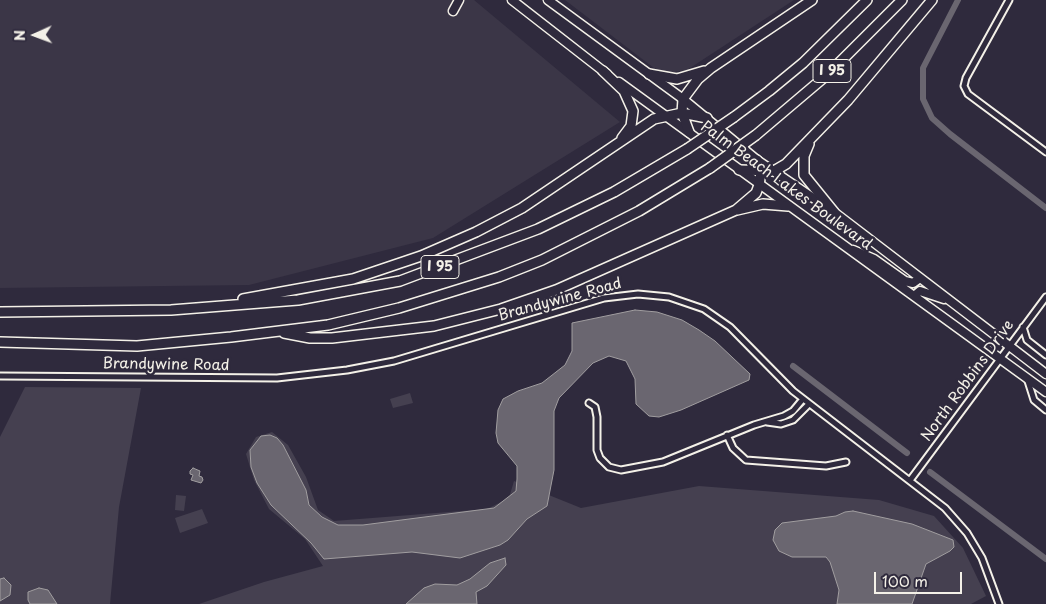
<!DOCTYPE html>
<html>
<head>
<meta charset="utf-8">
<style>
	body { margin:0 }
	#map { position:relative; width:1046px; height:604px; overflow:hidden; background:#2f2a3d; font-family:"Playpen Sans",sans-serif }
	canvas { display:block }
	.north { position:absolute; left:10px; top:10px; width:50px; height:50px; -webkit-text-stroke:4px #2f2a3d; paint-order:stroke; rotate:268deg; font-size:14px; font-weight:700; line-height:20px; text-align:center; color:#f4f1e8 }
	.north::after { content:''; display:block; margin:auto; width:18px; height:22px; background:#f4f1e8; clip-path:polygon(50% 0,100% 100%,50% 72%,0 100%) }
	.scale { position:absolute; left:874px; top:572px; width:88px; height:22px; box-sizing:border-box; border:2px solid #f4f1e8; border-top:0; padding-left:6px; font-size:15px; line-height:18px; white-space:nowrap; color:#f4f1e8; -webkit-text-stroke:4px #2f2a3d; paint-order:stroke }
</style>
</head>
<body>
<div id="map">
<canvas width="1046" height="604"></canvas>
<div class="north">N</div>
<div class="scale">100 m</div>
</div>
<script>
const ctx = document.querySelector('canvas').getContext('2d');
ctx.lineJoin = 'round';
function paint(path, color) { ctx.fillStyle = color; ctx.fill(path, 'evenodd'); }
const poly = rows => new Path2D(rows.map(r => 'M' + r).join(''));
function strokePath(path, color, width, dash) { ctx.strokeStyle = color; ctx.lineWidth = width; ctx.lineCap = dash ? 'butt' : 'round'; ctx.setLineDash(dash || []); ctx.stroke(path); }
function drawText(font, color, halo, rows, align = 'center') {
  ctx.font = font + ' "Playpen Sans",sans-serif'; ctx.lineWidth = 5; ctx.setLineDash([]); ctx.textBaseline = 'middle'; ctx.strokeStyle = halo; ctx.fillStyle = color; for (const [text, x, y, turn = 0] of rows) {
    ctx.save(); ctx.translate(x, y); ctx.rotate((+turn || 0) * Math.PI / 180); ctx.textAlign = isNaN(turn) ? turn : align; if (halo) ctx.strokeText(text, 0, 0); ctx.fillText(text, 0, 0); ctx.restore();
  }
}
const built = poly([
	[0,0,474,0,620,122,433,238,249,285,0,288],
	[565,0,794,0,687,70,668,73,654,68]
]);
const green = poly([
	[25,387,141,388,119,507,110,604,0,604,0,437],
	[410,393,413,403,393,408,390,399],
	[272,432,288,445,306,477,318,510,334,521,487,509,509,498,514,481,581,508,699,486,879,500,934,516,963,548,986,596,971,604,199,604,264,582,323,566,305,539,269,509,254,480,246,454,256,437],
	[176,495,186,496,184,511,175,510],
	[202,509,208,523,180,533,175,518]
]);
const water = poly([
	[635,310,657,312,682,320,699,330,715,341,750,374,749,380,681,410,659,417,649,416,636,404,635,379,626,361,609,356,593,363,559,398,554,411,554,470,547,506,527,519,508,540,500,545,460,558,412,552,324,559,311,543,271,505,257,483,251,467,250,450,261,436,270,435,277,438,283,445,306,490,309,505,322,517,338,525,363,525,494,508,516,491,517,479,517,466,498,443,496,433,498,410,503,399,518,391,542,383,565,365,572,351,572,323,635,310],
	[193,468,200,471,199,476,202,477,203,480,201,483,191,480,193,475,190,474,190,471,193,468],
	[853,511,912,524,953,540,954,547,950,551,926,564,912,604,837,604,839,590,830,562,826,557,792,557,779,551,773,540,775,530,782,523,836,516,845,512,853,511],
	[505,558,506,565,487,586,476,592,477,604,406,604,424,588,435,584,457,585,470,579,490,563,505,558],
	[4,578,11,585,10,595,0,601,0,579,4,578],
	[39,588,48,590,57,604,30,604,28,600,28,592,39,588]
]);
const canal = poly([
	[958,0,923,68,923,99,932,118,950,134,1046,208],
	[793,366,907,453],
	[930,472,1046,559]
]);
const street = poly([
	[1009,0,966,78,964,86,968,94,1046,152],
	[1023,327,1027,340,1046,355],
	[0,376,277,378,347,370,394,361,604,298,638,294,669,297,704,309,730,327,793,391,945,508,967,533,982,558,999,604],
	[1027,378,1034,400,1046,410],
	[589,403,595,407,597,417,597,450,600,458,609,467,621,470,663,462,754,425,784,416,793,411,803,399],
	[767,422,781,424,793,420,809,404],
	[727,435,733,448,746,460,826,466,846,462],
	[911,479,1046,297]
]);
const primary = poly([
	[512,0,607,74],
	[548,0,683,99,757,160,834,212,1046,374],
	[453,11,459,0],
	[619,82,1046,392],
	[853,250,874,259,905,281,913,283,920,278],
	[914,296,920,291,944,299]
]);
const highway = poly([
	[603,71,624,91,633,111,631,126,622,138],
	[649,74,677,79,704,71],
	[734,117,769,91,803,63,867,0],
	[689,132,682,113,683,99,698,79,711,68,812,0],
	[756,135,828,74,902,0],
	[809,144,804,156,804,175,834,212],
	[739,170,774,171,786,164,848,100,932,0],
	[737,210,763,204,788,206],
	[243,299,353,279,421,256,476,232,522,208,654,119,682,113,707,118],
	[0,312,171,310,298,300,400,281,538,229,614,192,687,149],
	[284,333,310,338,332,338,434,326,501,309,556,290,736,210,756,193,759,185,761,172,757,160],
	[0,342,137,346,231,337,328,325,399,308,499,277,542,260,639,211,710,168]
]);
const highwayBridge = poly([
	[687,149,734,117],
	[710,168,756,135]
]);
const shields = [
	[832,71,38],
	[440,267,38]
];
const shieldNames = [
	["I 95",832,71],
	["I 95",440,267]
];
const streetNames = [
	["Palm Beach Lakes Boulevard",786,186,36],
	["Brandywine Road",560,300,-15],
	["Brandywine Road",166,365,1],
	["North Robbins Drive",968,381,-54]
];
paint(built, '#3b3647');
paint(green, '#454050');
paint(water, '#6a6670');
strokePath(water, '#a19ea0', 1);
strokePath(canal, '#6a6670', 6);
strokePath(street, '#f4f1e8', 9);
strokePath(primary, '#f4f1e8', 11);
strokePath(highway, '#f4f1e8', 12);
strokePath(street, '#2f2a3d', 5);
strokePath(primary, '#2f2a3d', 8);
strokePath(highway, '#2f2a3d', 9);
strokePath(highwayBridge, '#f4f1e8', 12, []);
strokePath(highwayBridge, '#2f2a3d', 9);
for (const [x, y, w] of shields) { const box = new Path2D(); box.roundRect(x - w / 2, y - 11.5, w, 23, 4); ctx.fillStyle = '#2f2a3d'; ctx.fill(box); strokePath(box, '#f4f1e8', 1); }
drawText('bold 14px', '#f4f1e8', null, shieldNames);
drawText('15px', '#f4f1e8', '#2f2a3d', streetNames);
</script>
</body>
</html>
